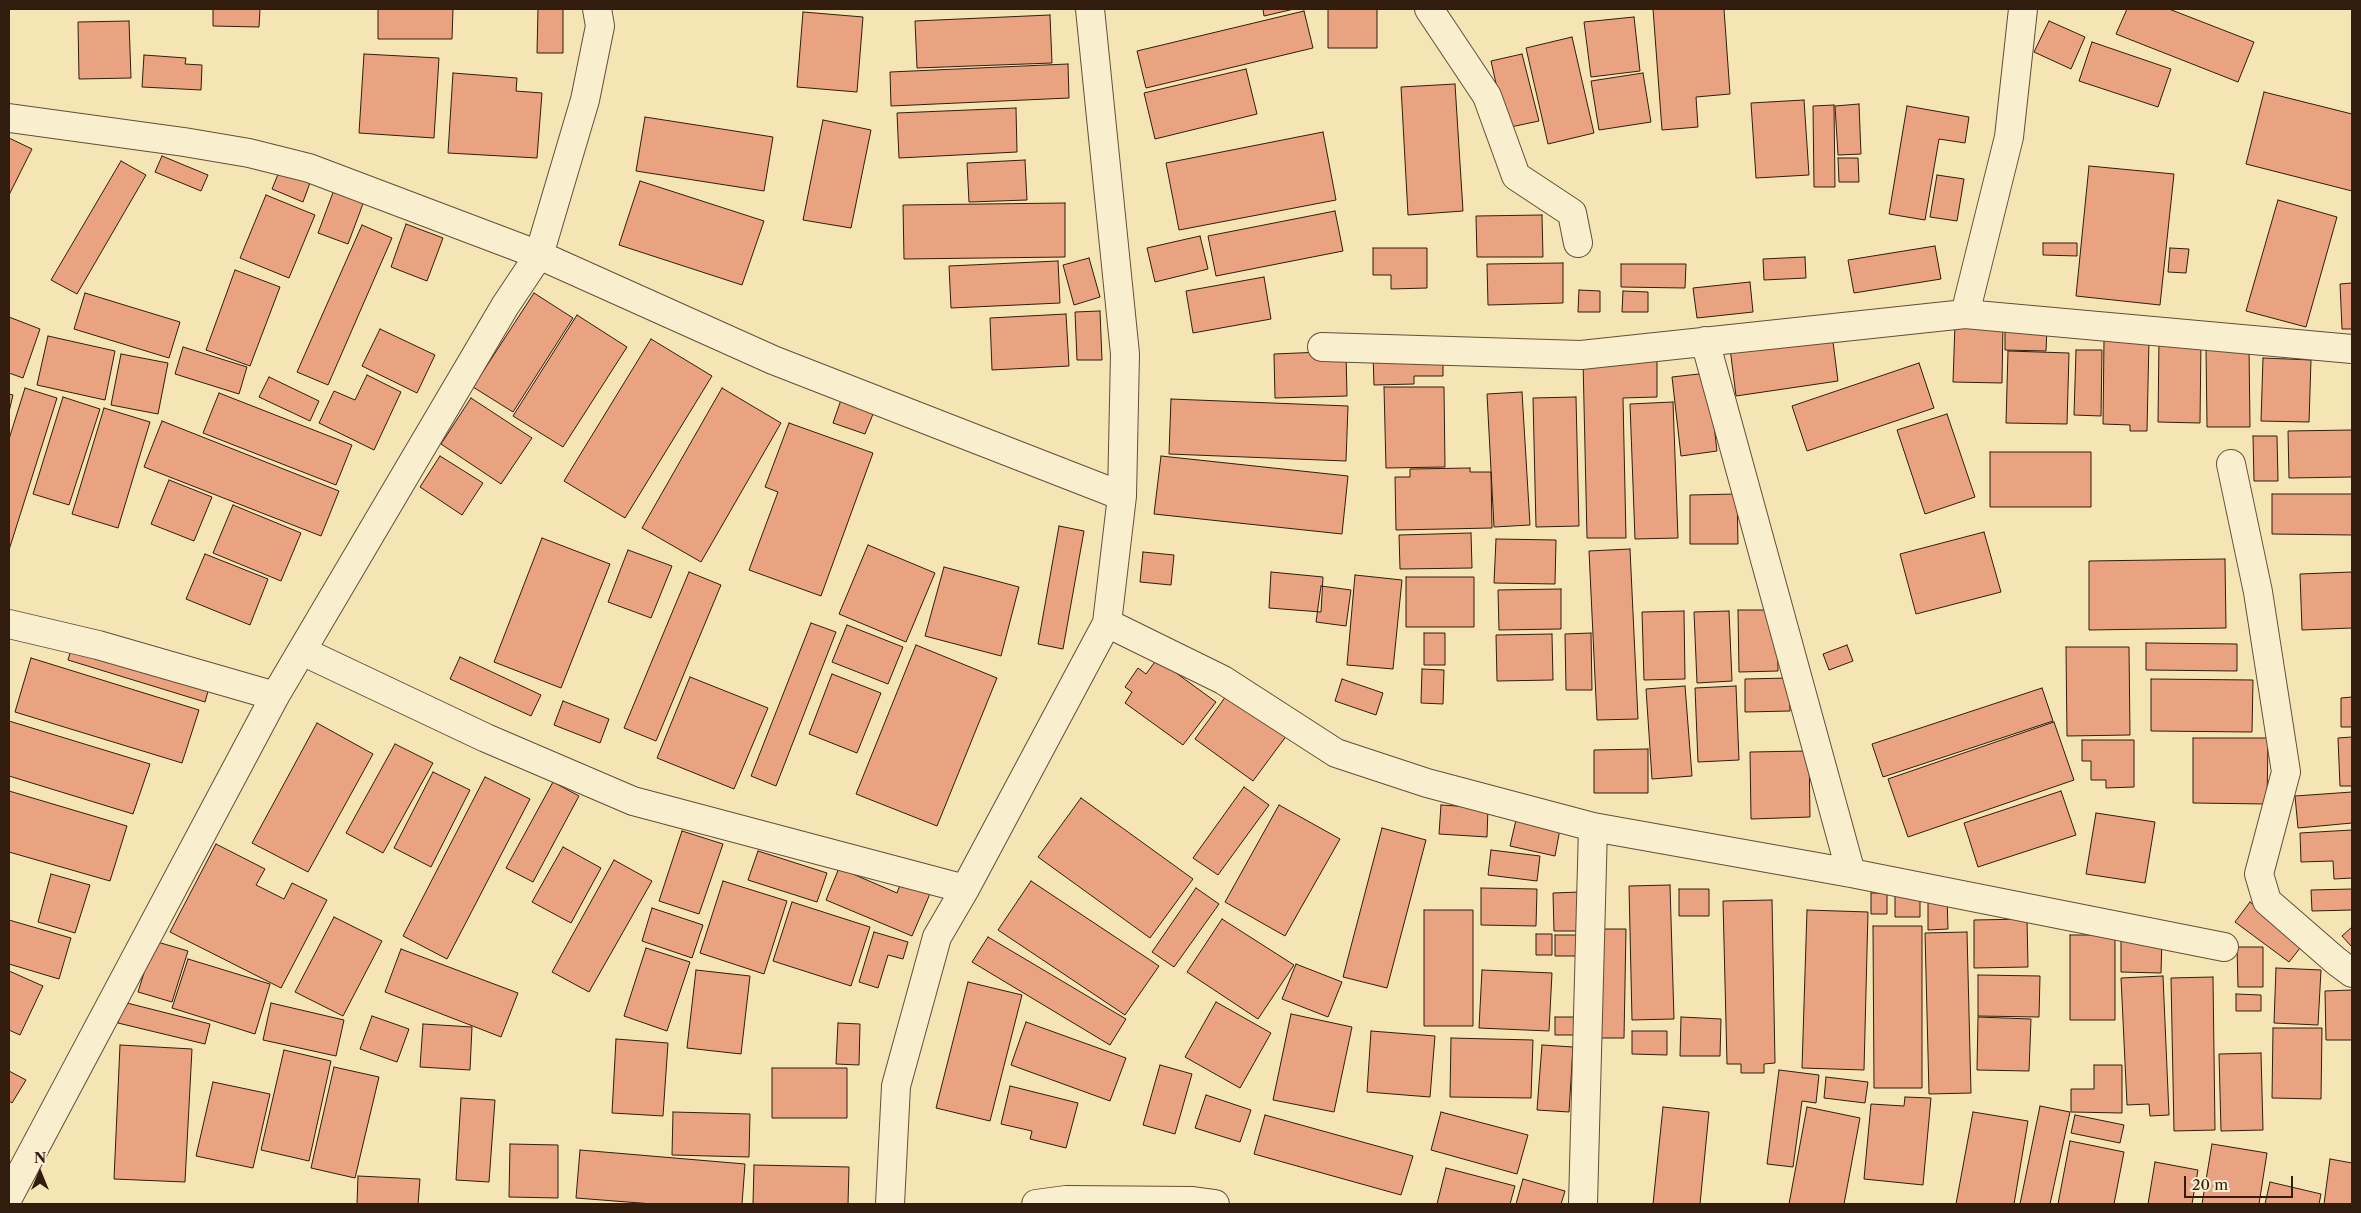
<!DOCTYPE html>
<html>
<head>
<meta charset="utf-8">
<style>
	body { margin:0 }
	#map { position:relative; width:2361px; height:1213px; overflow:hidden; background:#f6e5b4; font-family:"Libre Caslon Text",serif }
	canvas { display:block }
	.frame { position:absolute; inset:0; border:10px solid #321c0d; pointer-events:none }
	.north { position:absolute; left:15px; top:1148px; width:50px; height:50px; -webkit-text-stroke:4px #f9eece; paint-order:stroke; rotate:0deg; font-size:14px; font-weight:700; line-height:20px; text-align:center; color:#321c0d }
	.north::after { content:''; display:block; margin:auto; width:18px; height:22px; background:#321c0d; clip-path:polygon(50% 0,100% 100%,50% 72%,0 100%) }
	.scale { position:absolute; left:2184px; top:1176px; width:109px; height:22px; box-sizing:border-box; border:2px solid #321c0d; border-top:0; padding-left:6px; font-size:15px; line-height:18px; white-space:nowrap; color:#321c0d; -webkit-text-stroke:4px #f9eece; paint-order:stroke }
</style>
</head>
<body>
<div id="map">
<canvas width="2361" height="1213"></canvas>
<div class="frame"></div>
<div class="north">N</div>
<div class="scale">20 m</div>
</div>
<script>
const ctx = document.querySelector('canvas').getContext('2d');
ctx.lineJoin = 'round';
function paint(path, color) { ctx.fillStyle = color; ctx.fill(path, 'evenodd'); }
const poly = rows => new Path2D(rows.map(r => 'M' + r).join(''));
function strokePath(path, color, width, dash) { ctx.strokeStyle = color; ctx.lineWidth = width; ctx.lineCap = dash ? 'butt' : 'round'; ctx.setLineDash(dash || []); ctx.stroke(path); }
const building = poly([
	[213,9,260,9,259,27,213,26,213,9],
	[378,9,453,9,452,39,378,39,378,9],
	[538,9,563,9,563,53,537,53,538,9],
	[1263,9,1294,9,1264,16,1263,9],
	[1328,9,1377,9,1377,48,1328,48,1328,9],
	[1653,9,1724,9,1730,94,1696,97,1698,127,1662,130,1653,9],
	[2127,9,2169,9,2254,42,2238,82,2116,34,2127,9],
	[1304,11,1313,48,1146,88,1137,51,1304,11],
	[803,12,863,17,857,92,797,87,803,12],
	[1050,15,1052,63,917,68,915,21,1050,15],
	[1634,17,1640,71,1591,77,1584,22,1634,17],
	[129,21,131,78,79,79,78,22,129,21],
	[2049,21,2085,37,2071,69,2034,52,2049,21],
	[1572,37,1594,133,1548,144,1526,48,1572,37],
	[2092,42,2171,69,2158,107,2079,81,2092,42],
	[364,54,439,58,434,138,359,133,364,54],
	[1522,54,1539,121,1506,128,1491,61,1522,54],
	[144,55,186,58,185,64,202,65,201,90,142,87,144,55],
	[1068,64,1069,98,891,106,890,72,1068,64],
	[1246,69,1257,114,1155,139,1144,93,1246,69],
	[453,73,517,78,516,91,542,93,537,158,448,153,453,73],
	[1643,73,1651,122,1599,130,1591,81,1643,73],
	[1455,84,1463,211,1408,215,1401,87,1455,84],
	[2264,92,2352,114,2352,191,2246,164,2264,92],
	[1804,100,1809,175,1756,178,1751,103,1804,100],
	[1859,104,1861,154,1838,155,1835,106,1859,104],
	[1834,105,1835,187,1814,187,1813,106,1834,105],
	[1907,106,1969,117,1965,143,1939,139,1925,220,1889,214,1907,106],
	[1016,108,1017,152,899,158,897,113,1016,108],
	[645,117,773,137,764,191,636,171,645,117],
	[823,120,871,130,851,228,803,220,823,120],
	[1323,132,1336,200,1179,230,1166,163,1323,132],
	[9,138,32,149,9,195,9,138],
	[162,156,208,175,201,191,155,172,162,156],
	[1838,158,1858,158,1859,182,1839,182,1838,158],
	[1025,160,1027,200,969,202,967,163,1025,160],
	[121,161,146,175,77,294,51,280,121,161],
	[2089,166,2174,174,2160,305,2076,296,2089,166],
	[281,167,311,180,303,202,272,189,281,167],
	[1937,175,1964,179,1957,221,1930,217,1937,175],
	[640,181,764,221,742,285,619,245,640,181],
	[334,190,364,201,348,244,318,233,334,190],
	[266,195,315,215,289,278,240,258,266,195],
	[2278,200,2337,217,2306,327,2246,311,2278,200],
	[1065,203,1065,257,904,259,903,205,1065,203],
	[1335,211,1343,251,1216,276,1208,236,1335,211],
	[1542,215,1543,257,1477,257,1476,216,1542,215],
	[406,224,443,238,427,281,391,267,406,224],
	[362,225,392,238,328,385,297,372,362,225],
	[1200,236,1208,269,1155,282,1147,248,1200,236],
	[2043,243,2077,243,2077,256,2043,255,2043,243],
	[1935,246,1941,279,1854,293,1848,260,1935,246],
	[1373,248,1427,248,1427,288,1391,289,1391,275,1373,275,1373,248],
	[2170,248,2189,249,2186,273,2168,272,2170,248],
	[1805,257,1806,278,1764,280,1763,259,1805,257],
	[1089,258,1100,297,1074,305,1063,265,1089,258],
	[1058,261,1060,303,951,308,949,266,1058,261],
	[1563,263,1563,303,1488,305,1487,264,1563,263],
	[1621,264,1686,264,1685,288,1621,287,1621,264],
	[235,270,280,287,250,366,206,350,235,270],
	[1264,277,1271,319,1193,333,1186,291,1264,277],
	[1750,282,1753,312,1697,318,1693,288,1750,282],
	[2352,283,2352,329,2342,329,2340,284,2352,283],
	[1579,290,1600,291,1600,312,1578,312,1579,290],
	[1623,291,1648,292,1648,312,1622,312,1623,291],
	[85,293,180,322,169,358,74,329,85,293],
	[534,293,573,318,513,412,473,387,534,293],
	[1100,311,1102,360,1077,360,1075,312,1100,311],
	[1066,314,1069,366,992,370,990,318,1066,314],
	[577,315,627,347,563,447,513,416,577,315],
	[9,317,40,329,23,378,9,373,9,317],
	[1955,324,2003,324,2002,383,1953,382,1955,324],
	[2005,327,2047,327,2046,351,2005,350,2005,327],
	[380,329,435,355,417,393,362,366,380,329],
	[1832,334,1838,381,1736,396,1730,348,1832,334],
	[48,336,115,351,105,400,37,385,48,336],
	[651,339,712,376,625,518,564,481,651,339],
	[2104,339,2149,339,2147,431,2130,431,2130,425,2103,424,2104,339],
	[2159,339,2201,340,2200,423,2158,422,2159,339],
	[183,347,247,367,239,394,175,374,183,347],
	[2206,348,2249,348,2250,427,2207,427,2206,348],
	[2076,350,2102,350,2101,416,2074,415,2076,350],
	[1346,351,1347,396,1275,398,1274,354,1346,351],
	[2008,351,2069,353,2067,424,2006,423,2008,351],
	[121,354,168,363,158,414,111,405,121,354],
	[1443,354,1443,376,1414,376,1414,384,1374,385,1373,355,1443,354],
	[1657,358,1657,397,1623,398,1626,538,1587,538,1583,360,1657,358],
	[2263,358,2311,360,2309,422,2261,421,2263,358],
	[1919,363,1934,408,1807,451,1792,406,1919,363],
	[1708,373,1717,451,1681,456,1672,377,1708,373],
	[367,375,401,392,374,450,319,423,334,391,355,400,367,375],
	[269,377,319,401,310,421,259,397,269,377],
	[1384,387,1444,387,1445,467,1386,468,1384,387],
	[25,388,57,398,9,550,9,439,25,388],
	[722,388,781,423,701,562,642,528,722,388],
	[1522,392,1530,525,1494,527,1487,394,1522,392],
	[219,393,352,445,336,485,203,433,219,393],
	[9,394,13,395,9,412,9,394],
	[63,397,100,409,69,505,33,494,63,397],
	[842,397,875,409,865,434,833,423,842,397],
	[1576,397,1579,526,1536,527,1533,398,1576,397],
	[471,398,532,438,501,484,441,444,471,398],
	[1171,399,1348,406,1346,461,1169,454,1171,399],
	[1673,402,1678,538,1635,539,1630,404,1673,402],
	[104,408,150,422,118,528,72,514,104,408],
	[1947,414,1975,497,1925,514,1897,430,1947,414],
	[162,421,339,491,321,536,144,467,162,421],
	[789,423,873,453,821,596,749,570,778,492,765,487,789,423],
	[2352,430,2352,477,2289,478,2288,431,2352,430],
	[2253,436,2277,436,2278,481,2254,481,2253,436],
	[1990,452,2091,452,2091,507,1990,507,1990,452],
	[440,456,483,483,462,515,420,487,440,456],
	[1161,456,1348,476,1342,534,1154,514,1161,456],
	[1470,468,1470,472,1491,472,1492,528,1396,530,1395,477,1410,477,1410,469,1470,468],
	[169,480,212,497,194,541,151,524,169,480],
	[1737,494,1738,544,1690,544,1690,495,1737,494],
	[2272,494,2352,494,2352,535,2272,534,2272,494],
	[233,505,301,533,281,581,213,553,233,505],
	[1059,526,1084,531,1063,649,1038,644,1059,526],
	[1984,532,2001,592,1916,614,1900,554,1984,532],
	[1471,533,1472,568,1400,569,1399,535,1471,533],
	[542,538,610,564,561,688,494,662,542,538],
	[1496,539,1556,540,1555,584,1494,583,1496,539],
	[868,545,935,573,906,642,839,614,868,545],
	[1630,549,1638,719,1597,720,1589,551,1630,549],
	[628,550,672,566,651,618,608,602,628,550],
	[1143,552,1174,555,1171,585,1140,582,1143,552],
	[205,554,268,579,250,625,186,599,205,554],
	[2225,559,2226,628,2089,630,2089,561,2225,559],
	[944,567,1019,587,1001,656,925,636,944,567],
	[689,572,721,585,656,741,624,728,689,572],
	[1271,572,1323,577,1321,612,1269,608,1271,572],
	[2352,572,2352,628,2302,630,2300,574,2352,572],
	[1355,575,1402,580,1393,669,1347,665,1355,575],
	[1406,577,1474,577,1474,627,1406,627,1406,577],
	[1321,586,1351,590,1346,626,1316,622,1321,586],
	[1561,589,1561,629,1499,630,1498,590,1561,589],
	[1738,610,1777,610,1778,671,1739,672,1738,610],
	[1684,611,1685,679,1644,680,1642,612,1684,611],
	[1729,611,1732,681,1697,683,1694,612,1729,611],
	[811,623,836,632,776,786,751,776,811,623],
	[847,625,903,647,888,684,832,662,847,625],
	[1424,633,1445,633,1445,665,1424,665,1424,633],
	[1591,633,1592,690,1566,690,1565,634,1591,633],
	[1552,634,1553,680,1497,681,1496,635,1552,634],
	[73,642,210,684,205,702,68,660,73,642],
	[2146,643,2237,644,2237,671,2146,670,2146,643],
	[916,645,997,678,937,826,856,794,916,645],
	[1847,645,1853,661,1829,670,1823,654,1847,645],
	[2066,647,2129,647,2130,735,2067,736,2066,647],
	[460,657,541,695,531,716,450,679,460,657],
	[31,658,199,710,182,763,15,712,31,658],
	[1157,659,1216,702,1183,745,1125,703,1132,692,1125,687,1138,668,1146,674,1157,659],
	[1422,669,1444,670,1443,704,1421,703,1422,669],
	[832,674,881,693,857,753,809,734,832,674],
	[690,677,768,708,734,789,657,758,690,677],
	[1789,678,1790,711,1745,712,1745,679,1789,678],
	[1342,679,1383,693,1376,715,1335,701,1342,679],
	[2151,679,2253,680,2252,732,2151,731,2151,679],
	[1685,686,1692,776,1652,779,1646,689,1685,686],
	[1736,686,1739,760,1698,762,1695,688,1736,686],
	[2042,688,2053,721,1883,777,1872,744,2042,688],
	[1229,692,1287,735,1253,781,1195,739,1229,692],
	[2352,697,2352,727,2341,727,2341,698,2352,697],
	[563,701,609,719,600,743,554,725,563,701],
	[9,721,150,764,133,814,9,776,9,721],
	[2054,722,2074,780,1908,837,1888,779,2054,722],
	[317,723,373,754,308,872,252,843,317,723],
	[2352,737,2352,786,2340,786,2338,738,2352,737],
	[2193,738,2268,738,2267,804,2193,803,2193,738],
	[2082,740,2134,740,2134,787,2106,788,2106,780,2091,780,2091,761,2082,761,2082,740],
	[395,744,433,763,383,853,346,833,395,744],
	[1648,749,1648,793,1594,793,1594,750,1648,749],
	[1809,751,1810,817,1751,819,1750,752,1809,751],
	[433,772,470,790,431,867,394,848,433,772],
	[485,777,530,799,447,959,403,936,485,777],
	[553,782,579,796,533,882,506,868,553,782],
	[1244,787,1269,805,1218,875,1193,858,1244,787],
	[9,791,127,826,110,881,9,852,9,791],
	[2061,791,2076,835,1978,867,1964,823,2061,791],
	[2352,792,2352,823,2298,828,2295,796,2352,792],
	[1081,798,1193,879,1150,938,1038,857,1081,798],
	[1279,805,1340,839,1285,936,1225,902,1279,805],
	[1441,805,1488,808,1487,837,1439,834,1441,805],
	[2096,813,2155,822,2145,883,2086,874,2096,813],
	[1516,820,1560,829,1555,856,1510,846,1516,820],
	[1382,828,1426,840,1387,988,1343,977,1382,828],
	[2352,830,2352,878,2334,879,2333,861,2301,862,2300,833,2352,830],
	[682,831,723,844,699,914,659,901,682,831],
	[216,844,265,869,256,885,284,899,292,883,327,900,281,988,170,932,216,844],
	[563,847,601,868,571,923,532,902,563,847],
	[1491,850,1540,856,1537,881,1488,875,1491,850],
	[758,851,827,873,817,902,748,880,758,851],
	[614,860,652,881,589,992,552,972,614,860],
	[839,868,897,893,903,877,932,889,912,936,826,900,839,868],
	[51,874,90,885,75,933,38,922,51,874],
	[723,881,787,901,764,974,700,953,723,881],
	[1031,881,1159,966,1125,1015,998,930,1031,881],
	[1670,885,1674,1019,1632,1020,1629,886,1670,885],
	[1196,888,1219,904,1174,967,1152,952,1196,888],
	[1481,888,1537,889,1536,926,1481,925,1481,888],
	[1679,889,1709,889,1709,916,1679,916,1679,889],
	[2352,889,2352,910,2312,911,2311,890,2352,889],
	[1920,891,1920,917,1895,917,1895,892,1920,891],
	[1580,892,1581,931,1554,931,1553,893,1580,892],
	[1871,893,1887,893,1887,914,1871,914,1871,893],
	[1928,896,1947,896,1948,929,1928,930,1928,896],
	[1772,900,1775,1063,1764,1064,1764,1073,1741,1073,1741,1064,1727,1064,1723,901,1772,900],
	[792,902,870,927,851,986,773,961,792,902],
	[2250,902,2304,943,2289,962,2235,922,2250,902],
	[652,908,703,925,692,958,642,941,652,908],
	[1424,910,1473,910,1473,1026,1424,1026,1424,910],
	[1807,910,1868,912,1864,1070,1802,1068,1807,910],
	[334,917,382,941,343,1016,295,992,334,917],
	[1222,919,1294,965,1258,1019,1187,972,1222,919],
	[2027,919,2028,967,1974,968,1974,920,2027,919],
	[9,920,71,938,59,979,9,964,9,920],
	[1873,926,1922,926,1922,1088,1874,1088,1873,926],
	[2352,927,2352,947,2342,936,2352,927],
	[1601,929,1626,929,1624,1038,1599,1038,1601,929],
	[874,932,908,942,903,959,888,955,878,988,859,982,874,932],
	[1967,932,1971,1093,1929,1094,1925,933,1967,932],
	[1536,934,1552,934,1552,955,1536,955,1536,934],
	[1555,935,1581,935,1581,956,1555,956,1555,935],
	[2070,935,2115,935,2115,1020,2070,1020,2070,935],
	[988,937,1126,1019,1110,1045,972,962,988,937],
	[2121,937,2162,938,2161,973,2121,972,2121,937],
	[154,941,188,951,172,1002,138,992,154,941],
	[2237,947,2263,947,2263,987,2238,987,2237,947],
	[646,948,690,962,667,1031,624,1016,646,948],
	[401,949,518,993,501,1037,385,992,401,949],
	[188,959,270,984,255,1034,172,1008,188,959],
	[1296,964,1342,982,1328,1017,1282,999,1296,964],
	[2276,968,2321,970,2318,1025,2274,1023,2276,968],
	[696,970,750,976,741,1054,687,1048,696,970],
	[1482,970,1552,973,1549,1031,1479,1028,1482,970],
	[9,971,43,986,20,1035,9,1030,9,971],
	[1978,975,2040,976,2039,1017,1978,1016,1978,975],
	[2163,976,2169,1115,2150,1116,2149,1104,2127,1105,2121,978,2163,976],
	[2213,977,2215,1130,2174,1131,2171,978,2213,977],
	[968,982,1022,995,990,1121,936,1108,968,982],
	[2352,990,2352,1040,2326,1040,2325,991,2352,990],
	[2236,994,2261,995,2261,1011,2236,1011,2236,994],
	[123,1002,210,1024,205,1044,118,1023,123,1002],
	[1216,1002,1271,1033,1240,1088,1185,1057,1216,1002],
	[271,1003,344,1020,336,1056,263,1040,271,1003],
	[1291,1014,1352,1027,1334,1112,1273,1100,1291,1014],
	[372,1016,409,1029,397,1062,360,1049,372,1016],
	[1555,1017,1577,1017,1577,1035,1555,1035,1555,1017],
	[1681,1017,1721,1019,1720,1056,1680,1056,1681,1017],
	[1978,1017,2031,1019,2029,1071,1977,1070,1978,1017],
	[1026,1022,1126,1058,1110,1101,1011,1065,1026,1022],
	[838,1023,860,1024,859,1065,836,1064,838,1023],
	[423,1024,472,1027,470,1070,420,1067,423,1024],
	[2273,1028,2322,1028,2321,1099,2272,1098,2273,1028],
	[1371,1031,1435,1036,1430,1097,1367,1092,1371,1031],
	[1632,1031,1667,1031,1667,1055,1632,1054,1632,1031],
	[1451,1038,1533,1040,1531,1098,1450,1097,1451,1038],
	[616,1039,668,1043,663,1116,612,1113,616,1039],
	[120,1045,192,1049,185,1182,114,1179,120,1045],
	[1542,1045,1573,1047,1569,1112,1537,1110,1542,1045],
	[284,1050,331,1061,309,1161,261,1150,284,1050],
	[2261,1053,2263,1130,2221,1131,2219,1054,2261,1053],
	[1160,1065,1192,1074,1175,1134,1143,1125,1160,1065],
	[2094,1065,2122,1065,2122,1113,2071,1112,2071,1089,2094,1089,2094,1065],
	[334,1067,379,1077,355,1178,311,1168,334,1067],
	[772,1068,847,1068,847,1118,772,1118,772,1068],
	[1779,1070,1819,1075,1816,1103,1802,1101,1793,1167,1767,1164,1779,1070],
	[9,1071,26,1080,12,1103,9,1101,9,1071],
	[1826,1077,1868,1082,1865,1103,1824,1098,1826,1077],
	[213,1082,270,1094,253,1168,196,1156,213,1082],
	[1010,1086,1078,1103,1066,1148,1030,1139,1032,1131,1001,1124,1010,1086],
	[1206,1095,1251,1110,1240,1142,1195,1128,1206,1095],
	[1905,1097,1931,1098,1923,1185,1864,1179,1871,1104,1904,1106,1905,1097],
	[461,1098,495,1100,489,1182,456,1180,461,1098],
	[2040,1106,2070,1112,2050,1204,2020,1204,2040,1106],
	[1663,1107,1709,1112,1700,1204,1653,1204,1663,1107],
	[1807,1107,1860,1118,1844,1204,1789,1204,1807,1107],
	[673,1112,750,1114,749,1157,672,1155,673,1112],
	[1441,1112,1528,1135,1517,1174,1431,1150,1441,1112],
	[1973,1112,2028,1121,2014,1204,1956,1204,1973,1112],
	[1265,1115,1413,1156,1401,1195,1254,1154,1265,1115],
	[2075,1115,2124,1125,2120,1143,2071,1133,2075,1115],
	[2070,1141,2124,1152,2114,1204,2058,1204,2070,1141],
	[510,1144,558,1145,558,1198,509,1197,510,1144],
	[2212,1144,2267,1153,2259,1204,2202,1204,2212,1144],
	[580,1150,745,1164,742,1204,653,1204,576,1198,580,1150],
	[2330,1159,2352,1163,2352,1204,2324,1204,2330,1159],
	[2155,1162,2198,1170,2192,1204,2148,1204,2155,1162],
	[754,1165,849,1167,848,1204,753,1204,754,1165],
	[1446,1168,1515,1186,1510,1204,1437,1204,1446,1168],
	[358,1176,420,1179,418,1204,357,1204,358,1176],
	[1523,1179,1565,1191,1561,1204,1516,1204,1523,1179],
	[2270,1182,2321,1194,2319,1204,2265,1204,2270,1182]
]);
const street = poly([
	[1429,9,1487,96,1516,176,1572,213,1578,243],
	[9,118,184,142,249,153,309,168,539,255,773,360,1122,496],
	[1965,314,2009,137,2023,9],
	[1705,341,1851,873],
	[1322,347,1581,355,1965,314,2352,349],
	[2231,464,2258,592,2286,772,2259,874,2267,901,2336,961,2352,973],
	[1107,623,1223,680,1336,753,1427,783,1593,827,1851,873,2224,947],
	[9,624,98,645,275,696],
	[302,651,486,738,633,801,965,889],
	[9,1196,275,696,505,306,539,255,585,100,600,26,597,9],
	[890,1204,896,1086,937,937,965,889,1107,623,1122,496,1125,354,1090,9],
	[1036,1204,1066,1200,1193,1201,1215,1204],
	[1583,1204,1593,827]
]);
paint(building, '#e9a381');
strokePath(building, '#321c0d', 1);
strokePath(street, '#634e37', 30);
strokePath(street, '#f9eece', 28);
</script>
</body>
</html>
